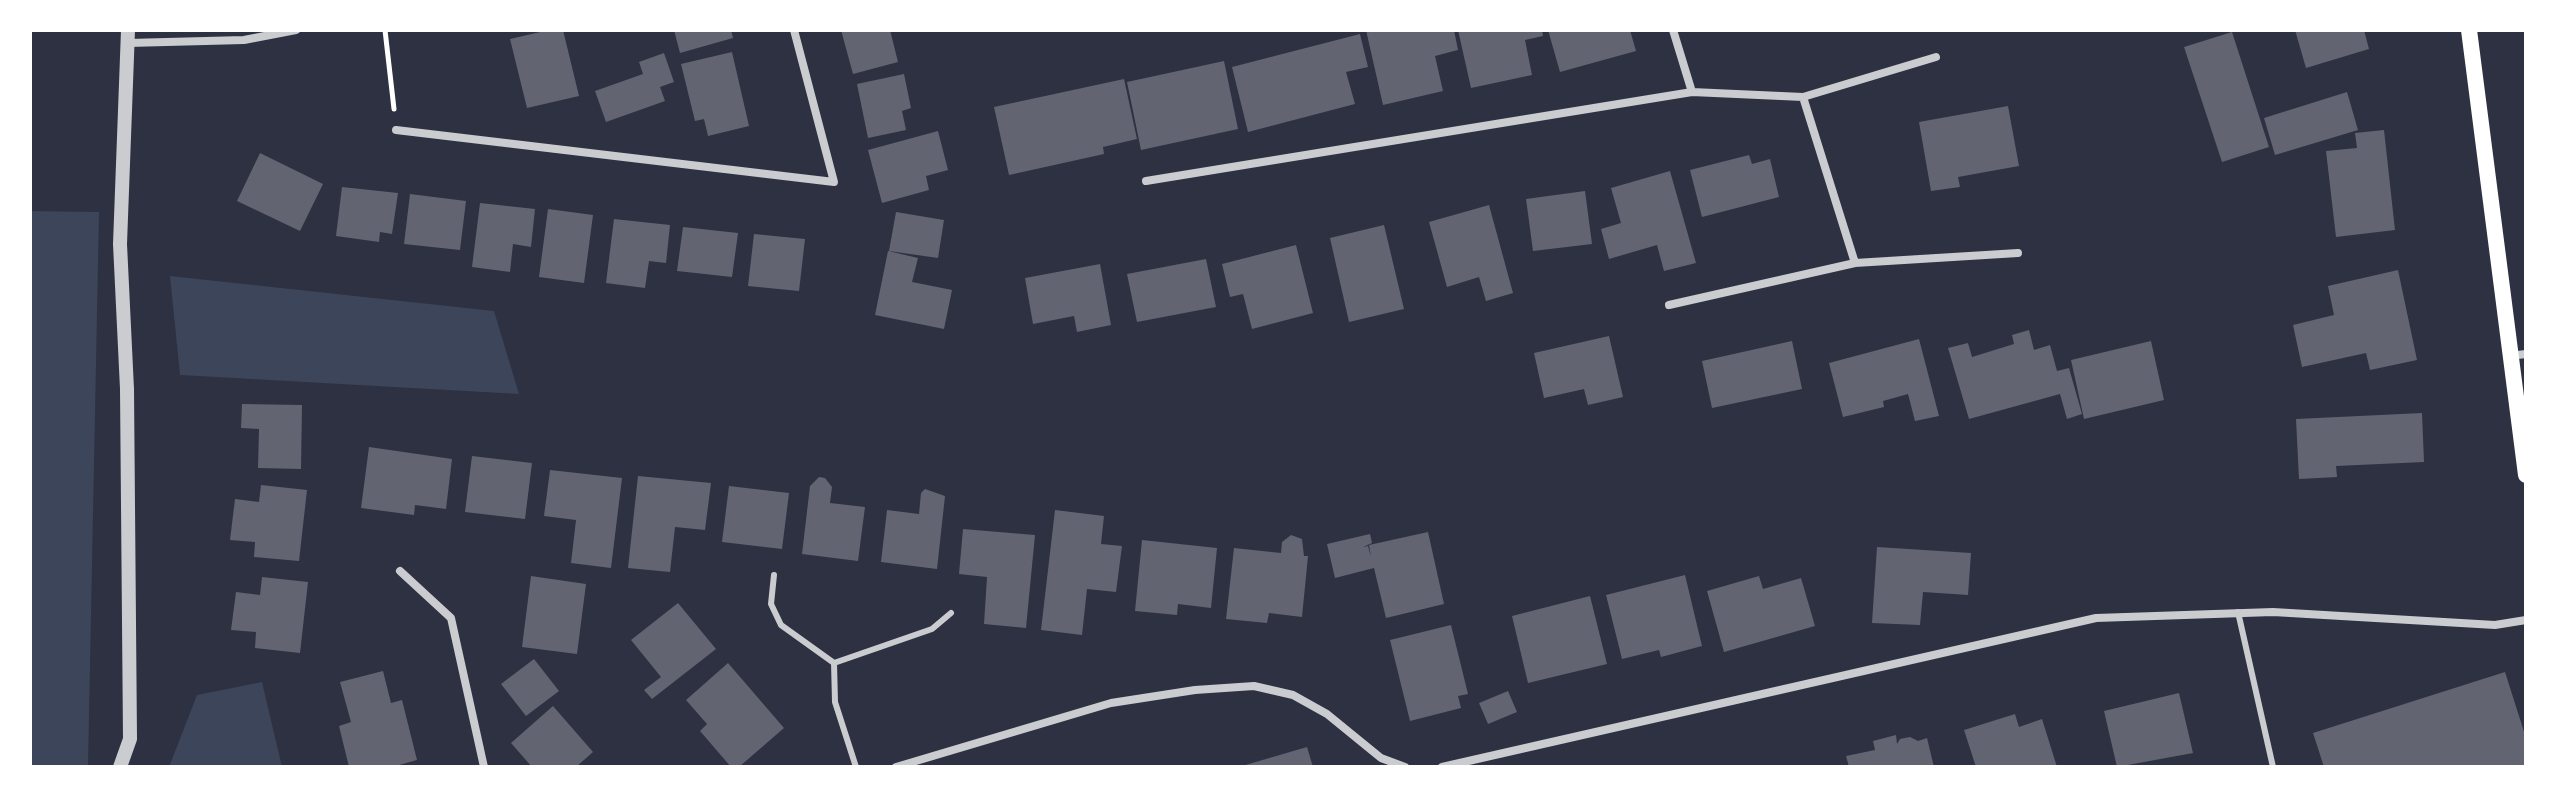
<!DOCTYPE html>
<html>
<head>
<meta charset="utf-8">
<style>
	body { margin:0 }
	#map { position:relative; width:2556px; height:797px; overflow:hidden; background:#2d3142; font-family:Signika,sans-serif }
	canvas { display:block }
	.frame { position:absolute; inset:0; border:32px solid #fff; pointer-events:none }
</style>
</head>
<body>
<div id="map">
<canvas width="2556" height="797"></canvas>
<div class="frame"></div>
</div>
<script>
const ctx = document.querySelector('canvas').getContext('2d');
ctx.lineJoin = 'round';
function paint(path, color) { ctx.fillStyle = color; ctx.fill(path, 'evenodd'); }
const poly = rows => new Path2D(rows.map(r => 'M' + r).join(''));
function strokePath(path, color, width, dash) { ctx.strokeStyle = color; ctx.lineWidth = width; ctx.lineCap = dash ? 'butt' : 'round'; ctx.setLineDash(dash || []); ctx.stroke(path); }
const green = poly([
	[30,211,99,212,88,767,30,767],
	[170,276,494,311,519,394,180,375],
	[262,682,282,767,169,767,197,695]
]);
const building = poly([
	[549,30,563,30,579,96,527,108,510,39],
	[674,30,731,30,733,38,680,53],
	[841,30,890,30,898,62,853,74],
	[1366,30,1454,30,1458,50,1435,56,1443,91,1383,105],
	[1458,30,1542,30,1543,36,1525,40,1532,75,1471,88],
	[1548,30,1630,30,1636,51,1560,72],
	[2295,30,2364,30,2369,49,2306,68],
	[2232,32,2269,147,2222,162,2184,47],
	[1360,34,1368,67,1346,72,1355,104,1248,132,1232,67],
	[732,52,749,126,708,136,704,119,695,121,681,64],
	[664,53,674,82,660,87,665,101,606,122,595,91,643,74,639,62],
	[1224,61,1238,129,1141,150,1127,82],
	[904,74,911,108,902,111,906,130,868,138,857,84],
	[1124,79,1137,139,1103,147,1104,154,1009,175,994,107],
	[2347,92,2358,130,2275,155,2264,118],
	[2008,106,2019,166,1958,177,1960,187,1931,191,1919,122],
	[2384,130,2395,230,2336,237,2326,151,2357,148,2355,133],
	[938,131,948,170,926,176,929,190,882,203,868,150],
	[260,153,323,184,300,231,237,201],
	[1749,155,1752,164,1770,159,1779,197,1702,217,1690,170],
	[1670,171,1696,263,1664,271,1657,245,1609,259,1601,229,1621,223,1611,188],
	[342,187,398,193,392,234,380,232,379,242,336,236],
	[1585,191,1592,244,1533,251,1526,199],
	[410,194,466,201,460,250,404,244],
	[480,203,535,209,531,247,513,244,510,272,472,267],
	[1489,205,1513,293,1486,301,1479,277,1447,287,1429,222],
	[548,209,593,215,584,283,539,277],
	[896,212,944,220,938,258,889,251],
	[614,219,670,225,666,263,649,261,645,288,606,283],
	[1384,225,1404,309,1349,322,1330,238],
	[683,227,738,233,732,277,677,271],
	[754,234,805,239,799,291,748,286],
	[1296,245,1313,313,1252,329,1243,294,1230,297,1222,264],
	[888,251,918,258,912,282,952,290,944,329,875,315],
	[1206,259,1216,307,1137,322,1127,274],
	[1100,264,1111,325,1077,332,1074,316,1033,324,1025,278],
	[2398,270,2417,360,2370,370,2366,353,2302,367,2293,325,2334,315,2328,286],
	[2029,330,2034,350,2050,345,2057,371,2069,368,2082,414,2067,419,2060,394,1969,419,1948,348,1968,343,1972,357,2014,344,2012,335],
	[1609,336,1623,397,1588,405,1584,389,1544,398,1534,353],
	[1919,339,1939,416,1915,421,1908,394,1883,401,1884,407,1843,417,1829,363],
	[1792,341,1802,389,1712,408,1702,361],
	[2151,341,2164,400,2084,419,2071,360],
	[242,404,302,405,301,469,258,468,259,429,241,428],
	[2422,413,2424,462,2336,466,2337,477,2299,479,2296,419],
	[369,447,452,459,446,509,415,505,414,515,361,508],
	[472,456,532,463,525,519,465,512],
	[550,470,622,478,611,568,571,563,576,520,544,516],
	[638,476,711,483,705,530,675,527,670,572,628,568],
	[819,477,825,478,832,487,830,503,865,507,858,561,802,554,810,486],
	[261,485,307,490,299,561,254,557,255,542,230,540,235,499,259,502],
	[729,486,789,493,782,549,722,542],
	[925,489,945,496,937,569,881,562,887,510,919,514,921,493],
	[1055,510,1104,516,1101,544,1122,546,1116,592,1087,589,1082,635,1041,630],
	[963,529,1035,535,1026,628,984,624,987,577,959,574],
	[1428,532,1444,604,1386,618,1374,568,1335,578,1327,544,1370,534,1372,543,1363,547,1368,546,1371,557,1369,545],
	[1291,535,1302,539,1304,556,1308,556,1302,617,1269,613,1267,623,1226,619,1234,548,1281,553,1282,542],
	[1142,540,1217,548,1211,608,1178,604,1177,615,1135,611],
	[1877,547,1971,553,1968,595,1923,592,1920,625,1872,623],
	[1685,575,1702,646,1661,657,1659,650,1622,659,1606,595],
	[531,576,586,584,577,654,522,647],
	[1759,576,1763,589,1801,578,1815,626,1724,652,1707,591],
	[262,577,308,582,300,653,255,648,256,632,231,630,236,592,260,595],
	[1590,596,1607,664,1528,683,1512,616],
	[678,603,716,649,652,699,644,690,661,677,631,640],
	[1451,625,1468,694,1458,696,1461,708,1410,721,1390,640],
	[534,659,559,691,526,716,501,684],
	[728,663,784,728,739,767,731,767,700,731,707,724,686,700],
	[383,671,391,703,402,700,417,760,392,767,349,767,339,726,351,722,340,682],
	[2505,672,2526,738,2526,767,2324,767,2313,733],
	[1508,691,1517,712,1488,724,1479,703],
	[2179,693,2193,753,2117,767,2104,711],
	[553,706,593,752,576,767,532,767,511,743],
	[2015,714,2019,727,2042,719,2057,767,1976,767,1964,730],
	[1896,735,1897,744,1900,739,1910,737,1918,741,1927,738,1934,767,1849,767,1846,756,1875,750,1873,741],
	[1307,747,1313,767,1242,767,1242,766]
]);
const path = poly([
	[385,30,394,109]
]);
const service = poly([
	[774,575,771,604,781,625,834,663,932,629,951,613],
	[2238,612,2273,767],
	[834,663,835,702,856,767]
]);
const minor = poly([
	[128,43,244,40,296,30],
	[1692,92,1803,97,1936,57],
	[1803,97,1855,263,2018,253],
	[396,130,834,182,794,30],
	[1146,181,1692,92,1673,30],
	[1669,305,1855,263],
	[2509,356,2526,354],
	[400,571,451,618,484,767],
	[896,767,1111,703,1195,690,1254,686,1293,695,1327,714,1381,758,1405,767],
	[1442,767,2096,618,2273,612,2495,625,2526,620]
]);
const tertiary = poly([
	[120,767,130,739,127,389,120,244,128,30]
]);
const secondary = poly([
	[2469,30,2526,475]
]);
paint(green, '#3c4559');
paint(building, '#626471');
strokePath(path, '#fff', 5);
strokePath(service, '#caccd0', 6);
strokePath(minor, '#caccd0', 8);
strokePath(tertiary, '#caccd0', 14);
strokePath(secondary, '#fff', 16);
</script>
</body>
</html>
